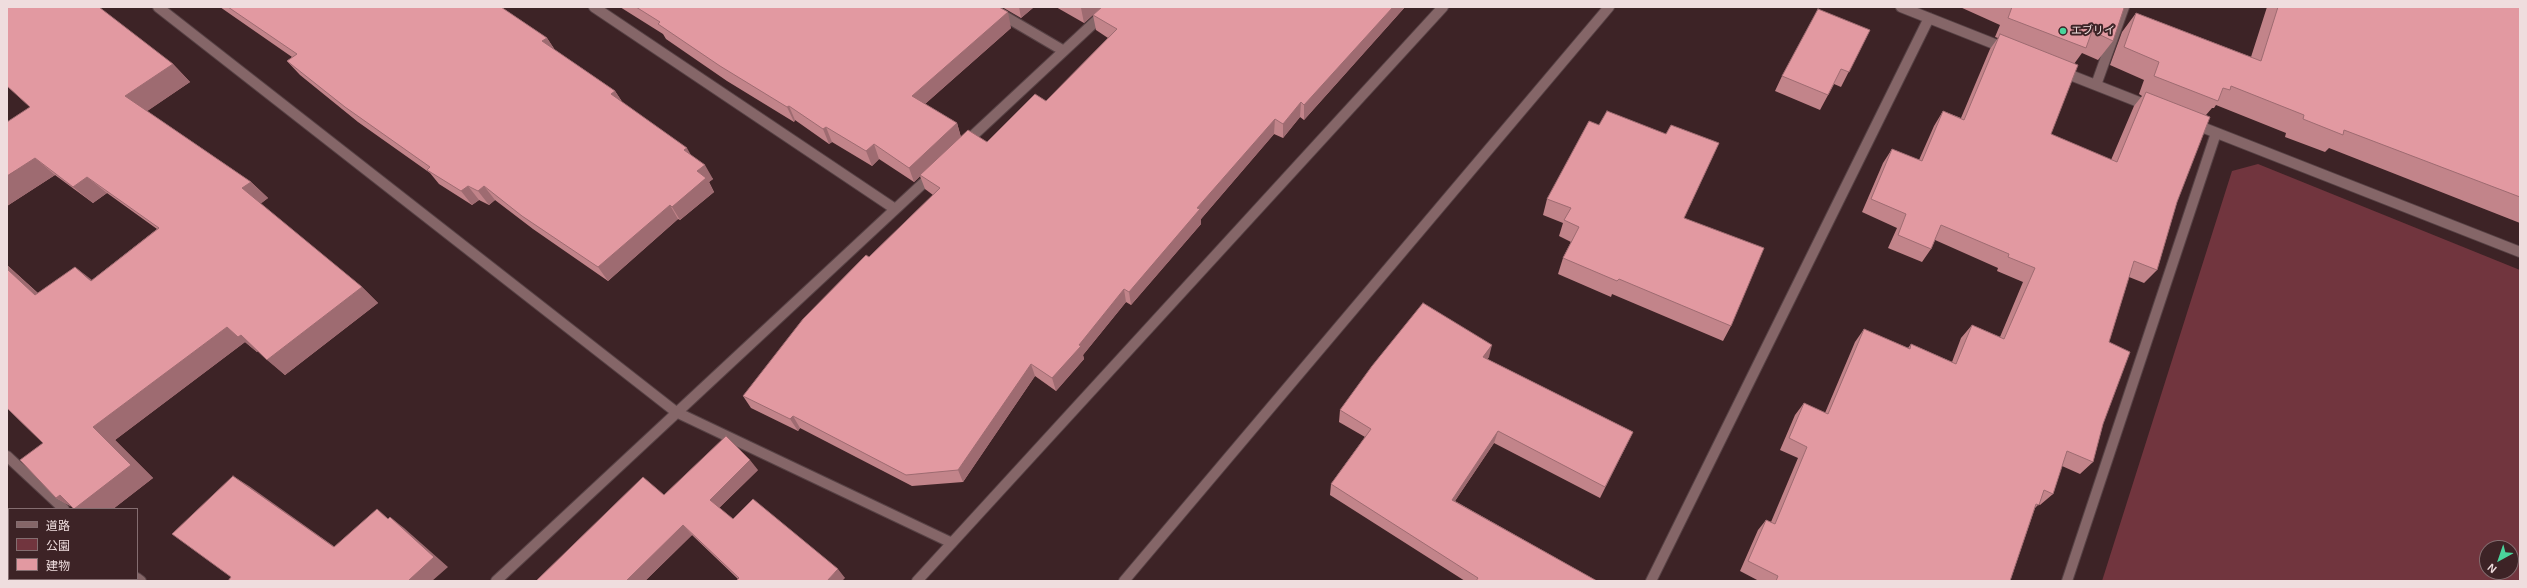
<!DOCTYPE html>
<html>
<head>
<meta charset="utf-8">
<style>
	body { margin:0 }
	#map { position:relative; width:2527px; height:588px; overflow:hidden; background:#3d2326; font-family:Arial,"Noto Sans JP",sans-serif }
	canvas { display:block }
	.frame { position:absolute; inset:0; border:8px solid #efddde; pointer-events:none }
	.legend { position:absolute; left:8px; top:508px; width:130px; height:72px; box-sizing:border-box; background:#3d2326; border:1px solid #846d70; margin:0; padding:5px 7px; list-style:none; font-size:12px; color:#efddde }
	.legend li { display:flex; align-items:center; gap:8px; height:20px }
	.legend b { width:20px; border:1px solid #846d70 }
	.north { position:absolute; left:2479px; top:540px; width:40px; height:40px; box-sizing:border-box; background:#3d2326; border:1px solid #846d70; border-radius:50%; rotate:220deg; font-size:11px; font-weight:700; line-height:16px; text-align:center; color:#efddde }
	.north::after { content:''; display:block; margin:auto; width:14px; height:18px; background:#4ad49c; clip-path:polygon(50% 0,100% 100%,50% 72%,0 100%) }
</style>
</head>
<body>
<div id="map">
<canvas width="2527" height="588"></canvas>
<div class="frame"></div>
<ul class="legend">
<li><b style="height:5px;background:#856668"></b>道路</li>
<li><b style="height:11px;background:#71353e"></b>公園</li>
<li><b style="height:11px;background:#e299a1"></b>建物</li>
</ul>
<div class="north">N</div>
</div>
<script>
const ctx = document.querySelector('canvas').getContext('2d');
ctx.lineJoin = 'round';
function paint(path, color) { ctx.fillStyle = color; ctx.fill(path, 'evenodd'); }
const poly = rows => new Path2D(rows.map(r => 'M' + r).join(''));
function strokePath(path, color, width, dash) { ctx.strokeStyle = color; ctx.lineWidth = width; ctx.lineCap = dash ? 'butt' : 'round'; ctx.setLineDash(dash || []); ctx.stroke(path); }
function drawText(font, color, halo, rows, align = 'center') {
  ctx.font = font + ' Arial,"Noto Sans JP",sans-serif'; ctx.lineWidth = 4; ctx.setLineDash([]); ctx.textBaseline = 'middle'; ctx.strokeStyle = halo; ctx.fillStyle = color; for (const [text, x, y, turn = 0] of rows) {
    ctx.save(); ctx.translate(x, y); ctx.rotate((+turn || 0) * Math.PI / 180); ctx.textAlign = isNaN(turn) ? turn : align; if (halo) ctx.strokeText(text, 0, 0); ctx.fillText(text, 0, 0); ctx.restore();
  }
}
const green = poly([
	[2258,164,2520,270,2520,581,2102,581,2232,171],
	[2487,548,2511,548,2511,572,2487,572]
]);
const minor = poly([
	[158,7,676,412,952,543],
	[594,7,895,209],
	[989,7,1064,51],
	[1901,7,2007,49],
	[2060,71,2149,106],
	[2096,85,2124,7],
	[2194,124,2520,252],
	[965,143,1111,7],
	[7,456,64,509],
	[137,578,141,581],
	[496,581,932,175],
	[917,581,1443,7],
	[1651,581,1929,18],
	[2067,581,2216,133]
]);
const tertiary = poly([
	[1124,581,1609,7]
]);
const wall = poly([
	[220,7,501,7,547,38,555,50,615,91,623,103,691,155,713,179,709,182,714,192,680,220,678,219,608,281,533,229,495,200,489,205,479,200,472,205,439,184,430,173,358,122,300,75,287,61,292,57],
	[620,7,999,7,1011,28,925,104,957,123,961,137,987,142,1046,101,1108,38,1096,30,1093,15,1102,7,1405,7,1304,120,1300,117,1283,138,1274,134,1201,219,1201,224,1131,305,1126,302,1083,355,1084,359,1056,391,1035,376,963,482,912,486,800,428,798,431,751,408,743,396,869,257,933,195,925,189,920,176,914,182,879,159,872,166,832,142,829,144,795,120,794,122,727,81,666,39,663,34],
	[1002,7,1034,7,1021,18],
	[1056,7,1102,7,1084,23],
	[1960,7,2122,7,2113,41,2098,60,2082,53,2074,64,2051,134,2111,160,2134,106,2142,96,2139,94,2144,80,2110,65,2122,32,2136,13,2251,57,2267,7,2520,7,2520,223,2329,148,2325,152,2285,137,2286,133,2216,105,2214,108,2212,108,2206,115,2177,202,2157,270,2144,283,2129,277,2109,342,2103,424,2093,462,2080,474,2062,466,2053,494,2040,505,2039,504,2035,508,2010,581,1759,581,1740,571,1758,530,1766,520,1771,522,1798,458,1780,450,1795,415,1804,403,1825,413,1855,342,1864,329,1908,348,1911,344,1952,362,1961,338,1972,325,2000,337,2023,282,1997,271,1998,268,1935,240,1931,249,1922,262,1888,248,1897,228,1862,212,1883,163,1892,149,1919,160,1934,126,1943,111,1961,118,1990,49,1998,38,1995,37,2000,25],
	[1870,30,1841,87,1834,84,1820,110,1775,91,1782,76],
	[173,64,190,82,147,111,251,182,268,198,260,204,362,287,378,303,285,375,258,351,257,352,245,342,115,440,153,478,113,509,74,509,72,507,56,498,43,443,7,408,7,265,38,293,92,280,157,229,107,193,93,203,55,175,7,206,30,107],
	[1599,125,1666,134,1719,143,1684,218,1731,326,1723,341,1612,294,1611,297,1558,274,1563,258,1571,242,1559,236,1563,223,1543,215,1547,199],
	[1489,357,1487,359,1633,432,1600,498,1494,443,1455,501,1597,581,1465,581,1330,495,1331,484,1365,437,1339,422,1340,410],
	[758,470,719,508,733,519,845,578,738,579,692,535,645,581,536,581,664,495]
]);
const shadedWall = poly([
	[1019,7,1034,7,1021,18],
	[1082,7,1102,7,1084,23,1081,8],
	[1393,7,1405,7,1304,120,1304,105],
	[1008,12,1011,28,917,111,912,96],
	[547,38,556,52,542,41],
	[173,64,190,82,143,114,125,96],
	[615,91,624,105,611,94],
	[1301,102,1300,117,1283,138,1283,124],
	[789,106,795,120,794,122,787,107],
	[1275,119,1274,134,1201,219,1201,224,1131,305,1129,292,1197,208],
	[957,123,961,138,914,182,909,168],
	[826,127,832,142,829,144,823,129],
	[874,144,879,159,872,166,866,151],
	[687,148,695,162,684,150],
	[35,158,55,175,7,206,7,176],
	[705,165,713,179,709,182,714,192,680,220,672,207,697,171],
	[87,177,107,193,93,203,73,187],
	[251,182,268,198,259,205,242,188],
	[468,186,479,200,472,205,461,191],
	[484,186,495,200,489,205,478,191],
	[670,205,678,219,608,281,598,267],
	[7,265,57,311,35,295,7,269],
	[75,267,96,283,91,281],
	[362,287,378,303,285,375,267,360],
	[1124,289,1126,302,1083,355,1084,359,1056,391,1052,378],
	[227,327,241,335,259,350,257,352,245,342,115,440,153,478,113,509,74,509,74,508,56,498,93,427],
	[1492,345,1489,357,1480,370,1483,357],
	[1031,364,1035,376,963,482,958,470],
	[793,416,800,428,798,431,790,419],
	[1498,431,1494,443,1449,510,1452,500],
	[750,460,758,470,718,509,710,500],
	[233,476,249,486,349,557,334,547],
	[390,517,404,528,448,567,432,581,408,581],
	[683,525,692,535,645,581,626,581],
	[838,569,845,578,842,581,827,581]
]);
const building = poly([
	[7,7,99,7,173,64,125,96,251,182,242,188,362,287,267,360,241,335,238,337,227,327,93,427,131,465,74,509,60,495,56,498,20,460,43,443,7,408,7,269,35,295,75,267,91,281,159,228,87,177,73,187,35,158,7,176,7,122,30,107,7,86,7,7],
	[228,7,501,7,547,38,542,41,615,91,611,94,687,148,684,150,705,165,697,171,706,178,672,207,670,205,598,267,522,216,484,186,478,191,468,186,461,191,427,170,430,167,345,107,287,61,297,54,228,7],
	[636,7,999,7,1008,12,912,96,957,123,909,168,874,144,866,151,826,127,823,129,789,106,787,107,720,66,658,24,660,22,636,7],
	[1102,7,1393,7,1304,105,1301,102,1283,124,1275,119,1197,208,1200,209,1129,292,1124,289,1079,345,1081,346,1052,378,1031,364,958,470,906,475,793,416,790,419,743,396,803,319,866,255,869,257,940,188,920,175,968,130,987,142,1035,94,1046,101,1117,29,1093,15,1102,7],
	[2012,7,2122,7,2124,8,2113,41,2092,31,2086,48,2008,18,2012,7],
	[2278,7,2520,7,2520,197,2344,130,2343,135,2303,119,2304,115,2231,86,2230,90,2223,88,2218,101,2154,76,2159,62,2124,47,2136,13,2261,61,2278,7],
	[1818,9,1870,30,1849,72,1841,69,1828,95,1782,76,1818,9],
	[2000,34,2078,65,2051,134,2117,162,2146,92,2210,117,2177,202,2157,270,2134,261,2109,342,2130,352,2103,424,2093,462,2067,451,2053,494,2044,490,2039,505,2036,504,2010,581,1776,581,1778,576,1748,561,1766,520,1775,524,1807,447,1789,438,1804,403,1828,414,1864,329,1910,349,1911,344,1956,364,1972,325,2004,339,2035,268,2008,257,2009,254,1941,225,1931,249,1898,235,1906,214,1871,199,1892,149,1922,161,1943,111,1964,120,2000,34],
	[1607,111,1666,134,1671,125,1719,143,1684,218,1764,248,1731,326,1619,279,1617,281,1563,258,1579,227,1564,220,1571,208,1547,199,1589,121,1599,125,1607,111],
	[1423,303,1492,345,1483,357,1633,432,1605,487,1498,431,1452,500,1597,581,1476,581,1478,578,1331,484,1371,429,1340,410,1372,366,1423,303],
	[726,436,750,460,710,500,733,519,753,499,838,569,827,581,736,581,739,578,683,525,626,581,536,581,643,477,664,495,726,436],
	[233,476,334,547,377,509,388,519,390,517,434,557,408,581,228,581,231,577,172,534,233,476]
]);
const markers = [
	[2063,31,4,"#4ad49c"]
];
const poiNames = [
	["エブリイ",2071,31]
];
paint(green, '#71353e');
strokePath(minor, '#574245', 12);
strokePath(tertiary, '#574245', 12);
strokePath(minor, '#856668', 10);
strokePath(tertiary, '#856668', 10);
paint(wall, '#c2848a');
paint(shadedWall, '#9e6b71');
paint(building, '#e299a1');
strokePath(building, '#9e6b71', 1);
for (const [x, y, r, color] of markers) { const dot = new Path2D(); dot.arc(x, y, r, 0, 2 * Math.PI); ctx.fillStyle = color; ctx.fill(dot); strokePath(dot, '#3d2326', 1.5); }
drawText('11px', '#efddde', '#3d2326', poiNames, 'left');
</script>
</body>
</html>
